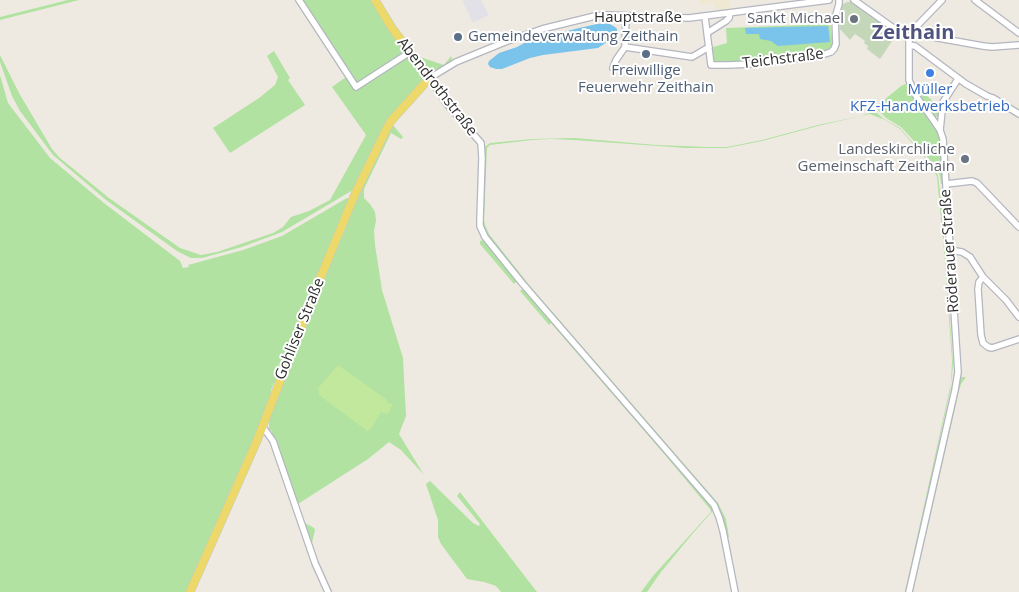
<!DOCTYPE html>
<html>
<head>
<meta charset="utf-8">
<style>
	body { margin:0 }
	canvas { display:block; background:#eeeae1 }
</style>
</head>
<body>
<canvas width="1019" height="592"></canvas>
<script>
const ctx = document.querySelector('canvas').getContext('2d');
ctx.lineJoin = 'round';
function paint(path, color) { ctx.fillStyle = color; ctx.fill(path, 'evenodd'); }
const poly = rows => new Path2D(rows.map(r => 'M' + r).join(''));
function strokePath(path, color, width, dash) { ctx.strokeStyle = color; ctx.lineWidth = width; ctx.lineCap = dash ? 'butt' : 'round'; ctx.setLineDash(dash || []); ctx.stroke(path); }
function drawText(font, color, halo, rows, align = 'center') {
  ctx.font = font + ' "Open Sans",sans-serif'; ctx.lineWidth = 4; ctx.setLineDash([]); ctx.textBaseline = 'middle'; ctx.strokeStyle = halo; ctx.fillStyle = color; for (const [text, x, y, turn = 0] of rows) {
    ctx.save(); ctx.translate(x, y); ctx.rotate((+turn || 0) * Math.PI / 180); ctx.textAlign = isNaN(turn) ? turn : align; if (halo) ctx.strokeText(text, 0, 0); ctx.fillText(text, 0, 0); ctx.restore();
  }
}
const industrial = poly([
	[462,0,481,0,489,15,473,23]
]);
const education = poly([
	[699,0,729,0,730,10,721,11,719,9,715,9,714,3,699,5]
]);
const green = poly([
	[68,0,79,0,0,20,0,17],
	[301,0,372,0,405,52,357,85],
	[830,24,833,45,831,48,826,51,806,55,752,62,713,63,710,48,727,43,726,28],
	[274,51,290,78,288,80,305,105,230,153,213,128,259,98,275,85,278,77,267,56],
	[0,55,19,93,52,149,60,158,109,198,180,248,201,255,217,252,273,233,283,227,291,217,309,211,330,200,366,135,332,87,346,77,355,91,406,57,408,56,424,77,424,79,395,113,353,190,282,232,242,247,202,258,191,258,177,251,106,200,53,155,20,111,12,96,0,62],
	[417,56,444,65,451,56,452,59,450,63,431,72,428,71],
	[0,75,8,103,50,158,104,203,180,261,183,268,189,267,188,265,243,250,282,236,347,198,350,199,276,382,274,383,271,390,271,396,259,427,188,592,0,592],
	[907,83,912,94,937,129,940,137,944,184,941,184,940,176,934,165,916,143,901,127,886,118,877,109,878,105,901,86],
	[915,85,938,106,937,110,940,114,940,116,935,117,917,91,914,86],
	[873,110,884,119,900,128,933,166,938,176,942,207,953,363,952,377,950,391,911,570,940,443,954,377,955,363,947,252,956,363,955,377,907,592,907,586,905,592,951,383,952,360,944,250,937,177,932,166,900,129,885,120,870,114,818,126,762,141,727,148,686,148,574,140,550,139,532,140,490,145,487,148,484,219,485,225,489,234,530,286,718,503,726,519,729,537,727,538,723,519,718,508,498,250,487,236,483,226,482,219,485,148,486,146,490,143,532,139,575,138,656,145,708,147,727,147,762,140,818,125,861,116,869,113],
	[392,124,403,137,401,139,391,133,364,189,364,198,370,204,375,212,376,221,374,231,375,245,382,290,403,358,406,416,399,434,424,475,401,450,389,442,368,459,298,504,305,523,314,528,315,530,312,543,319,565,330,592,322,576,271,434,272,433,271,430,269,431,269,419,339,237],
	[484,240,517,281,514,284,480,244,480,241],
	[523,289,705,497,712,508,712,512,710,514,694,532,661,572,647,592,641,592,653,576,708,515,711,512,710,509,665,455,556,329,551,323,549,325,520,291],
	[960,377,966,377,961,384,959,391,913,592,911,592],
	[430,481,473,523,479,526,480,524,457,496,460,492,537,592,501,592,496,586,484,582,467,579,441,544,438,537,438,520,426,484]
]);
const cemetery = poly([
	[847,2,854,2,863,8,896,35,880,59,867,49,868,46,864,43,865,41,855,34,850,40,840,29,838,16,840,6]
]);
const pitch = poly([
	[338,365,387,400,387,403,393,404,388,414,381,412,371,429,367,431,319,395,318,388]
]);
const water = poly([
	[608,23,615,27,617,29,617,34,612,41,607,42,598,48,543,55,530,58,502,69,496,69,490,67,488,64,489,61,499,53,517,47,528,41,579,28,597,24],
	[828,26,830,42,778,46,771,41,760,39,759,34,746,34,745,28]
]);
const minor = poly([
	[299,0,356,87,410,52],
	[854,0,909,39],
	[975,0,1019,33],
	[626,16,625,47,692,57,709,47],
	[705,17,711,65,728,65,752,64,822,55,831,52,834,49,836,44,835,18,839,4,839,0],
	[913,30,927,36,983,46,992,47,1019,45],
	[707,33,726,21,729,18,730,13],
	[909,39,909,80,916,96,934,121,940,130,943,139,958,372,955,390,909,592],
	[909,39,913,30,942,0],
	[909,45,915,46,966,84,987,96,993,98,1019,114],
	[613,68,616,60,625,47],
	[940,130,943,102,958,79],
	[946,184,972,181,977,183,1019,227],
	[950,250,962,252,970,257,983,277,1006,300,1019,317],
	[983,277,979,282,978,289,981,335,983,343,988,347,992,348,1019,339],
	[261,428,265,430,273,441,315,563,328,592],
	[735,592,723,531,719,517,714,505,522,283,485,237,480,226,480,219,482,158,481,143,446,103,432,82,428,78,433,76,456,62,505,42,542,29,595,16,607,15,689,18,829,0]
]);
const major = poly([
	[190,592,256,443,319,281,355,194,387,128,391,121,427,81,428,78,426,73,392,28,375,0]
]);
const markers = [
	[854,19,5,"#6b7280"],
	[458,37,5,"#5c6f8a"],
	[646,54,5,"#5c6f8a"],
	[930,73,5,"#3f7fe0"],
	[965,159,5,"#6b7280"]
];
const streetNames = [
	["Hauptstraße",638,18],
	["Teichstraße",783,59,-7],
	["Abendrothstraße",437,87,52],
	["Röderauer Straße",950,251,-94],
	["Gohliser Straße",300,329,-68]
];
const worshipNames = [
	["Sankt Michael",844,19],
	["Landeskirchliche",955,150],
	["Gemeinschaft Zeithain",955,167]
];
const serviceNames = [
	["Gemeindeverwaltung Zeithain",468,37],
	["Freiwillige",646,71,"center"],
	["Feuerwehr Zeithain",646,88,"center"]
];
const shopNames = [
	["Müller",930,90],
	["KFZ-Handwerksbetrieb",930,107]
];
const districtNames = [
	["Zeithain",913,33]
];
paint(industrial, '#e3e1e8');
paint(education, '#efe8d2');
paint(green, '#b1e2a1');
paint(cemetery, '#c5d7b9');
paint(pitch, '#c2e89d');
paint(water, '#7ac3eb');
strokePath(minor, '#b4b6c0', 8);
strokePath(major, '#c9c9c9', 9);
strokePath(minor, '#fff', 5.5);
strokePath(major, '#ecd969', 8);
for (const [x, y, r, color] of markers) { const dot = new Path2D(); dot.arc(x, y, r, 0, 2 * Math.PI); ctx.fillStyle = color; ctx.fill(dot); strokePath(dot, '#fff', 2); }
drawText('15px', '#2e2e2e', '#fff', streetNames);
drawText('15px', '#5b616d', '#fff', worshipNames, 'right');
drawText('15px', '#4e5e75', '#fff', serviceNames, 'left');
drawText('15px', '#366cbe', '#fff', shopNames);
drawText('bold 20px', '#4f537e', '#fff', districtNames);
</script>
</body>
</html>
